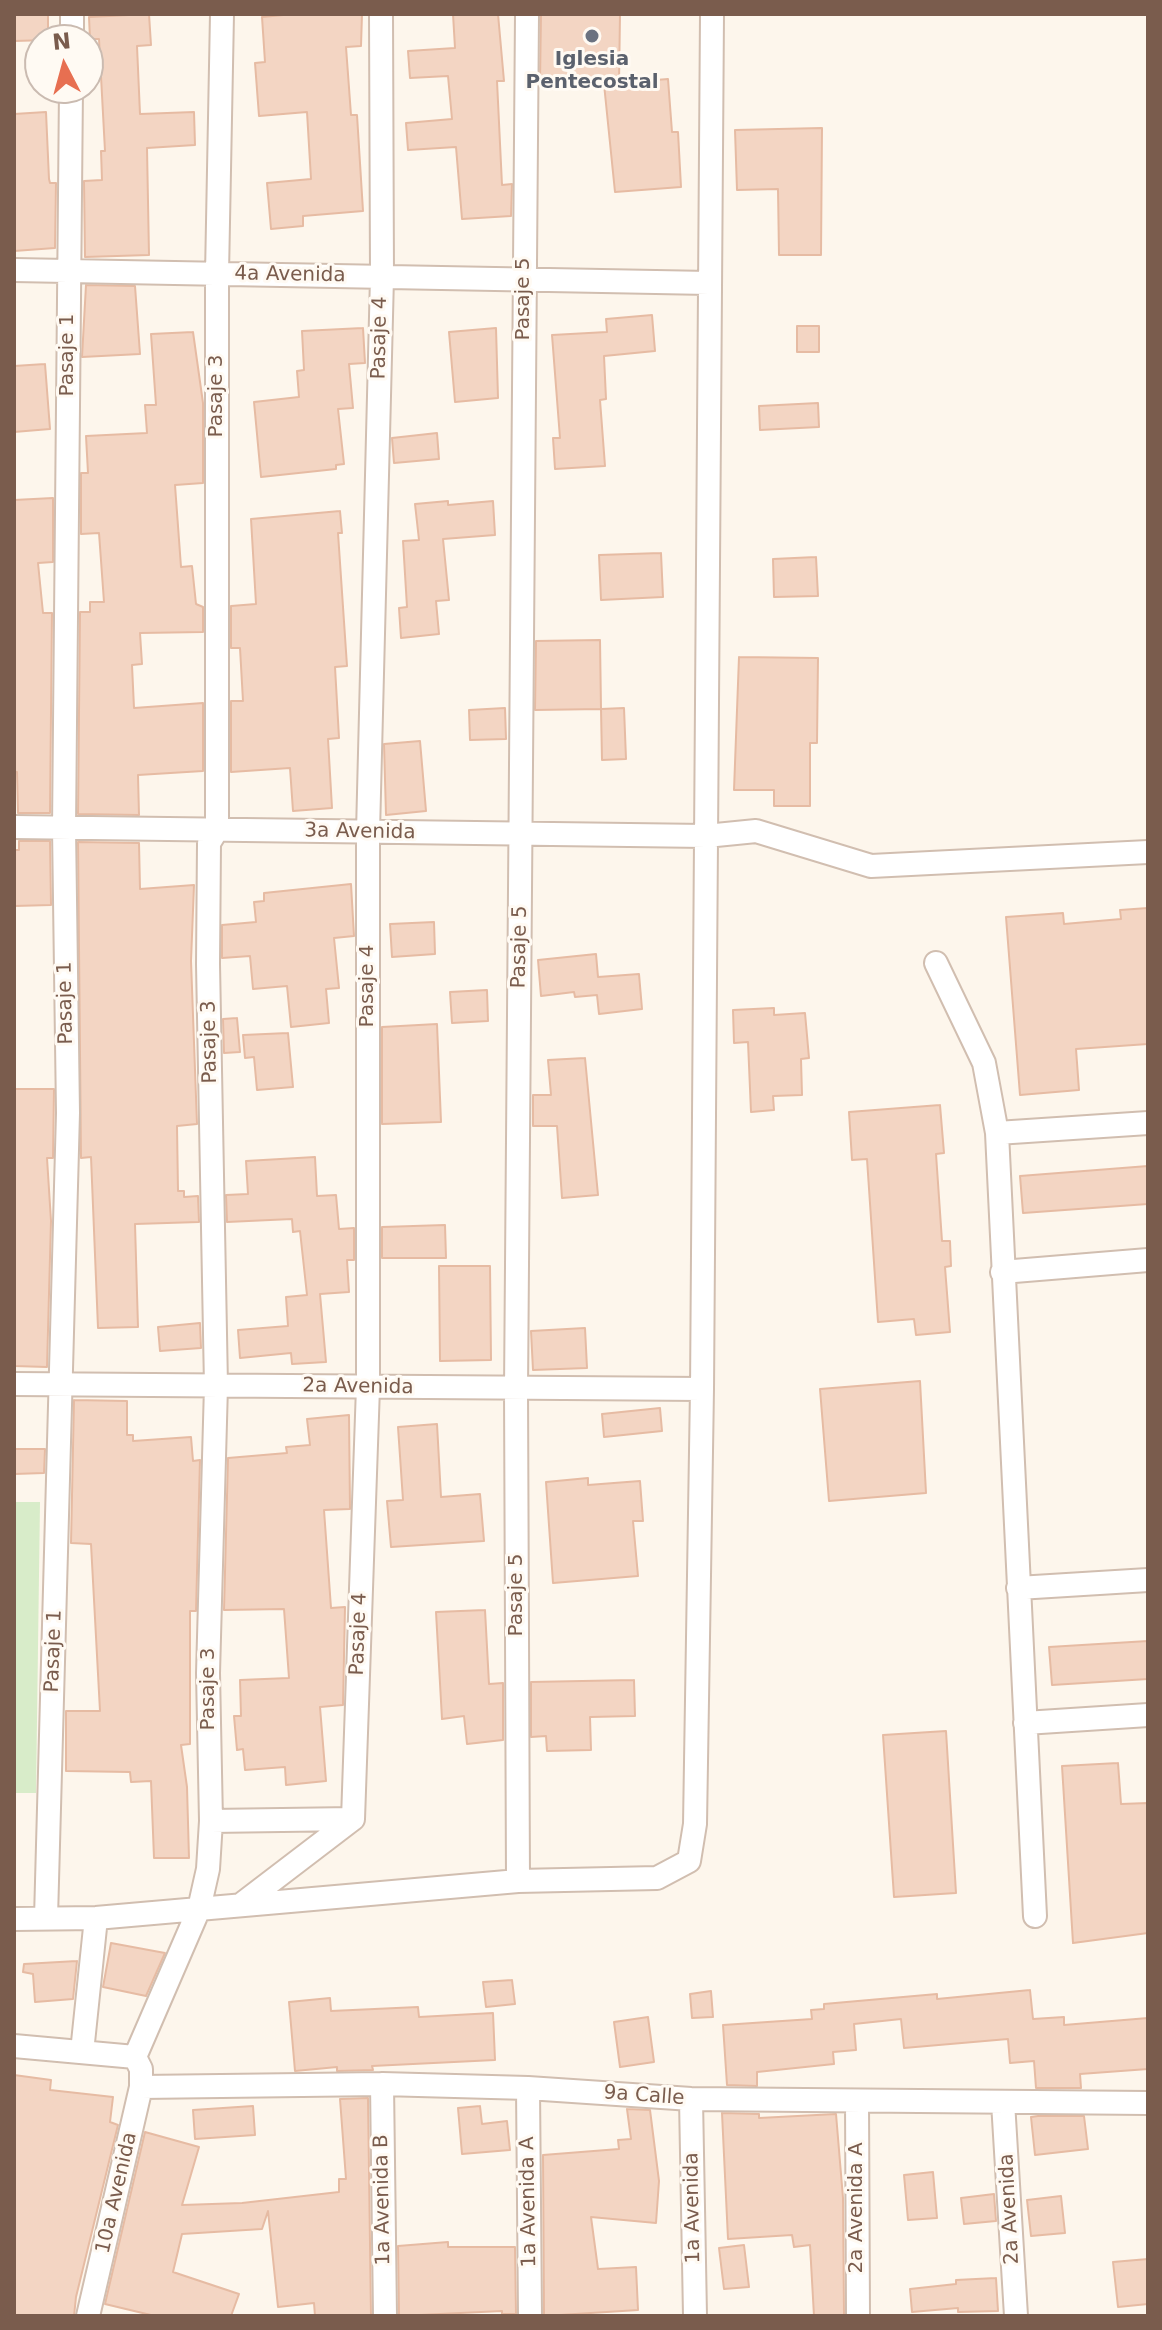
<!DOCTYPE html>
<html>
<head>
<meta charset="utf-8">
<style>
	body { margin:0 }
	#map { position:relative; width:1162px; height:2330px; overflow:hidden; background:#fdf6ec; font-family:"DejaVu Sans",sans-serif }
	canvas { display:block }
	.frame { position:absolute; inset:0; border:16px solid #7a5c4d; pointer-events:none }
	.north { position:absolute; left:24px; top:24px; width:80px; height:80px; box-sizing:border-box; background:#fffaf3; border:2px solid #cabbb1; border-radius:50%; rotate:354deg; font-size:22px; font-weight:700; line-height:32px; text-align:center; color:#7a5c4d }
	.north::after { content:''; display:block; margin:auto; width:28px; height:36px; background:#e76f51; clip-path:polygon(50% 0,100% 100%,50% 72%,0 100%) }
</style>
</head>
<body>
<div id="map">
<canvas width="1162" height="2330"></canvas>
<div class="frame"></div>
<div class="north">N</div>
</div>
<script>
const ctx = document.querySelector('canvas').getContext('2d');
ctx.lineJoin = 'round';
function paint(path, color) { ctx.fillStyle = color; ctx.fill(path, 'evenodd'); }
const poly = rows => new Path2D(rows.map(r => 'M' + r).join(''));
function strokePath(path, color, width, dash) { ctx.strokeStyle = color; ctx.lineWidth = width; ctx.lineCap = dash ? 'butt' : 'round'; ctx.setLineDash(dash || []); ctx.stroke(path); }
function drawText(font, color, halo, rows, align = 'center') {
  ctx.font = font + ' "DejaVu Sans",sans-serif'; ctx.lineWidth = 6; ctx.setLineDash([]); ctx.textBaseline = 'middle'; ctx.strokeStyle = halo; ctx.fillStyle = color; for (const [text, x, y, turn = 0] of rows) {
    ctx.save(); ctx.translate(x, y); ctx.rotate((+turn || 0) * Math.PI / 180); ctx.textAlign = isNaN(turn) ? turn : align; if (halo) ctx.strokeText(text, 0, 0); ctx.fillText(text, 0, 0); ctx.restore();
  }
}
const green = poly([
	[14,1502,40,1502,36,1793,14,1793]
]);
const building = poly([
	[14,14,48,14,48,40,14,41,14,14],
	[149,14,151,45,137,46,140,114,194,112,195,145,147,148,149,255,85,257,84,181,102,180,101,151,105,151,99,39,90,39,89,17,149,14],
	[294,14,362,14,361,46,346,47,351,115,357,115,363,211,303,216,303,226,271,229,267,183,311,179,307,112,259,116,255,63,265,62,262,17,294,14],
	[453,14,498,14,504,81,497,81,502,185,512,184,511,216,462,219,456,147,408,150,406,123,452,119,448,76,410,78,408,51,455,48,453,14],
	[541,14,620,14,619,83,668,79,672,132,678,132,681,187,615,192,604,84,540,82,541,14],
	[46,112,49,179,50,183,56,183,55,248,14,251,14,114,46,112],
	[822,128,821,255,779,255,778,189,737,190,735,130,822,128],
	[86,285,135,286,140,354,82,357,86,285],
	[652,315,655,351,604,356,606,399,600,400,605,466,555,469,553,438,560,438,552,335,607,332,606,319,652,315],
	[797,326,819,326,819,352,797,352,797,326],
	[363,328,365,363,349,364,353,408,338,409,344,464,336,465,336,469,261,477,254,402,299,397,297,371,304,370,302,331,363,328],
	[496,328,498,398,455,402,449,332,496,328],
	[193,332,203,403,203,483,175,485,181,567,192,566,196,604,203,607,203,632,140,633,142,664,132,665,134,708,203,703,203,771,138,775,139,815,78,814,80,612,90,612,90,602,104,602,99,533,81,534,81,473,88,473,86,436,147,433,145,405,156,405,151,334,193,332],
	[45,364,50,429,14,432,14,366,45,364],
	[818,403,819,427,760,430,759,406,818,403],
	[437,433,439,459,394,463,392,438,437,433],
	[53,498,53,562,38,563,43,613,52,613,50,813,18,813,17,772,14,772,14,500,53,498],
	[448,501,448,505,493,501,495,535,443,539,449,600,436,601,439,634,401,638,399,608,407,607,403,541,419,540,415,504,448,501],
	[340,511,342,533,338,533,347,666,335,667,339,738,328,739,332,808,293,811,290,768,231,772,231,701,243,701,240,648,231,648,231,606,256,604,251,519,340,511],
	[661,553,663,597,601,600,599,555,661,553],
	[816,557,818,596,774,597,773,559,816,557],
	[600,640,601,709,535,710,536,641,600,640],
	[739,657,818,658,817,743,810,743,810,806,774,806,774,790,734,790,739,657],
	[505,708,506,739,470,740,469,710,505,708],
	[624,708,626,759,602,760,601,709,624,708],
	[420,741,426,811,386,815,384,744,420,741],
	[19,841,50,841,51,905,14,906,14,850,19,850,19,841],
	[78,842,139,843,140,889,194,885,191,961,197,1124,177,1126,178,1191,184,1191,184,1197,198,1196,199,1222,135,1224,138,1327,98,1328,91,1157,81,1158,78,842],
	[351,884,354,936,334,938,339,988,326,989,329,1023,291,1027,287,986,253,989,250,956,222,958,222,925,256,922,254,902,264,901,264,893,351,884],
	[1148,908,1148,1044,1076,1049,1079,1090,1020,1095,1006,917,1063,913,1064,924,1121,919,1120,910,1148,908],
	[434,922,435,954,392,957,390,924,434,922],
	[596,954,598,977,639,974,642,1009,599,1014,597,995,575,997,574,992,541,996,538,960,596,954],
	[487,990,488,1021,452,1023,450,992,487,990],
	[774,1008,774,1015,805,1013,809,1058,801,1059,802,1095,773,1096,774,1110,751,1112,748,1042,734,1043,733,1010,774,1008],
	[237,1018,240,1052,224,1053,223,1019,237,1018],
	[437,1024,441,1122,382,1124,382,1027,437,1024],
	[288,1033,293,1087,257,1090,254,1057,245,1058,243,1035,288,1033],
	[585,1058,598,1195,562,1198,557,1126,533,1126,533,1095,551,1095,548,1060,585,1058],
	[14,1089,54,1089,53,1158,47,1158,51,1221,47,1367,14,1366,14,1089],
	[940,1105,944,1153,936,1154,942,1241,950,1241,951,1266,945,1267,950,1332,916,1335,914,1319,878,1322,867,1159,852,1160,849,1112,940,1105],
	[315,1157,317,1196,336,1195,339,1229,354,1228,354,1260,347,1260,349,1292,320,1294,326,1362,292,1364,291,1353,240,1358,238,1330,288,1326,286,1297,307,1295,300,1231,293,1232,292,1219,227,1222,226,1195,248,1194,246,1161,315,1157],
	[1148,1166,1148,1204,1023,1213,1020,1176,1148,1166],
	[445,1225,446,1258,382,1258,382,1227,445,1225],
	[439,1266,490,1266,491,1360,440,1361,439,1266],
	[200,1323,201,1348,160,1351,158,1327,200,1323],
	[585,1328,587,1368,533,1370,531,1331,585,1328],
	[920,1381,926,1493,829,1501,820,1389,920,1381],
	[74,1400,127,1401,127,1435,133,1435,133,1441,191,1437,193,1461,200,1460,196,1611,190,1611,190,1744,181,1745,187,1787,189,1858,154,1858,151,1781,131,1782,130,1772,66,1771,66,1711,100,1711,91,1544,71,1543,74,1400],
	[660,1408,662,1431,604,1437,602,1414,660,1408],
	[349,1415,350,1509,324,1510,331,1608,345,1607,343,1705,320,1707,326,1781,286,1785,285,1767,245,1770,243,1749,237,1750,234,1716,241,1716,240,1680,289,1678,284,1609,224,1610,228,1458,287,1453,286,1447,310,1445,307,1419,349,1415],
	[437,1424,441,1497,480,1494,484,1541,391,1547,387,1501,403,1500,398,1427,437,1424],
	[14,1449,45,1449,44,1473,14,1474,14,1449],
	[588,1478,588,1485,640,1481,643,1521,633,1521,638,1576,553,1583,546,1482,588,1478],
	[485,1610,489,1684,503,1683,503,1740,467,1744,464,1716,442,1719,436,1612,485,1610],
	[1148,1641,1148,1679,1052,1685,1049,1647,1148,1641],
	[634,1680,635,1716,590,1717,591,1750,547,1751,546,1736,531,1737,531,1682,634,1680],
	[946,1731,956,1893,894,1897,883,1735,946,1731],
	[1118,1763,1121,1804,1148,1803,1148,1933,1073,1943,1062,1766,1118,1763],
	[111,1943,165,1953,146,1996,103,1987,111,1943],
	[77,1961,73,1999,35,2002,33,1974,23,1972,24,1964,77,1961],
	[512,1980,515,2004,486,2007,483,1982,512,1980],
	[1030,1990,1033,2019,1064,2017,1064,2025,1148,2018,1148,2069,1080,2074,1081,2088,1036,2088,1034,2061,1010,2063,1008,2039,904,2048,901,2019,854,2024,856,2050,833,2052,834,2064,757,2072,757,2086,727,2085,723,2025,812,2019,811,2010,824,2009,824,2004,937,1994,937,1999,1030,1990],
	[711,1991,713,2017,692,2018,690,1994,711,1991],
	[330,1998,331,2011,418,2007,419,2017,493,2013,495,2060,372,2066,373,2070,337,2071,337,2067,295,2071,289,2002,330,1998],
	[648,2017,654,2062,620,2067,614,2022,648,2017],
	[14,2075,51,2080,50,2090,113,2097,110,2122,118,2125,76,2297,74,2316,14,2316,14,2075],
	[368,2098,371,2316,315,2316,314,2303,278,2307,268,2211,262,2229,182,2234,173,2272,239,2294,231,2316,155,2316,105,2304,145,2132,199,2147,182,2205,242,2203,339,2192,339,2179,346,2179,340,2099,368,2098],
	[253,2106,255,2135,195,2139,193,2110,253,2106],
	[480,2106,482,2124,507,2121,510,2150,462,2154,458,2108,480,2106],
	[627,2109,650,2110,659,2181,656,2223,591,2217,598,2269,636,2267,638,2310,544,2316,543,2155,619,2149,618,2140,631,2139,627,2109],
	[722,2113,759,2114,759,2118,836,2114,843,2198,844,2315,814,2316,810,2245,794,2247,792,2235,728,2239,722,2113],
	[1038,2116,1084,2116,1088,2149,1035,2155,1031,2117,1038,2116],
	[933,2172,937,2218,908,2220,904,2175,933,2172],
	[994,2194,996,2221,964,2224,961,2198,994,2194],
	[1061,2196,1065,2233,1031,2236,1027,2200,1061,2196],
	[448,2242,448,2247,515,2247,516,2314,502,2314,502,2311,399,2316,398,2246,448,2242],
	[744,2245,749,2287,724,2289,719,2248,744,2245],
	[1148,2259,1148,2304,1118,2307,1113,2262,1148,2259],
	[996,2278,998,2311,958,2312,958,2308,912,2312,910,2289,956,2284,956,2280,996,2278]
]);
const street = poly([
	[72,40,72,14],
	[14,270,709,283],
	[14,827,706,836,756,831,871,866,1148,852],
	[936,963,984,1063,997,1133,1035,1916],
	[997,1133,1148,1123],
	[1002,1272,1148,1260],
	[14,1384,702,1389],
	[1018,1588,1148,1580],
	[1025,1723,1148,1715],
	[211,1821,353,1819],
	[518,1881,516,1389,527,14],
	[243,1903,353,1819,368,1387,368,832,382,277,381,14],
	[46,1918,68,1113,64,828,71,88],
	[14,1919,96,1918,518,1881,657,1878,689,1861,695,1824,702,1389,712,14],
	[14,2046,135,2057,141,2069,141,2087,88,2316],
	[82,2052,96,1918],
	[135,2057,199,1909,208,1869,211,1821,208,1673,216,1386,208,964,209,843,217,830,217,274,222,14],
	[382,2084,385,2316],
	[141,2087,382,2084,528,2088,691,2099,1148,2103],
	[528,2088,530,2316],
	[691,2099,695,2316],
	[857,2101,858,2316],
	[1003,2102,1016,2316]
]);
const markers = [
	[592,36,8,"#6b7280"]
];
const worshipNames = [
	["Iglesia",592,60],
	["Pentecostal",592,83]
];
const streetNames = [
	["4a Avenida",290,275,1],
	["Pasaje 5",524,299,-90],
	["Pasaje 4",380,338,-89],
	["Pasaje 1",68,355,-90],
	["Pasaje 3",217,396,-90],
	["3a Avenida",360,832,1],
	["Pasaje 5",520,947,-89],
	["Pasaje 4",368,986,-90],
	["Pasaje 1",66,1003,-91],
	["Pasaje 3",210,1042,-91],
	["2a Avenida",358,1387,1],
	["Pasaje 5",517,1595,-90],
	["Pasaje 4",359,1634,-88],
	["Pasaje 1",54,1651,-88],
	["Pasaje 3",209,1689,-90],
	["9a Calle",644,2096,4],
	["10a Avenida",117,2193,-77],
	["1a Avenida B",383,2200,-91],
	["1a Avenida A",529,2202,-91],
	["1a Avenida",693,2208,-91],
	["2a Avenida A",857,2208,-90],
	["2a Avenida",1010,2209,-93]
];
paint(green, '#d8ecc9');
paint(building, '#f3d5c3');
strokePath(building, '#e6bba3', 2);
strokePath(street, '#d1beb0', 26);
strokePath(street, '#fff', 22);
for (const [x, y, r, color] of markers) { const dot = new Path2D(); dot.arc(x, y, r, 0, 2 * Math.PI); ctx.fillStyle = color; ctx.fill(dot); strokePath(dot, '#fffaf3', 3); }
drawText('bold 20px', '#5b616d', '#fffaf3', worshipNames);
drawText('20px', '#7a5c4d', '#fffaf3', streetNames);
</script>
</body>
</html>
